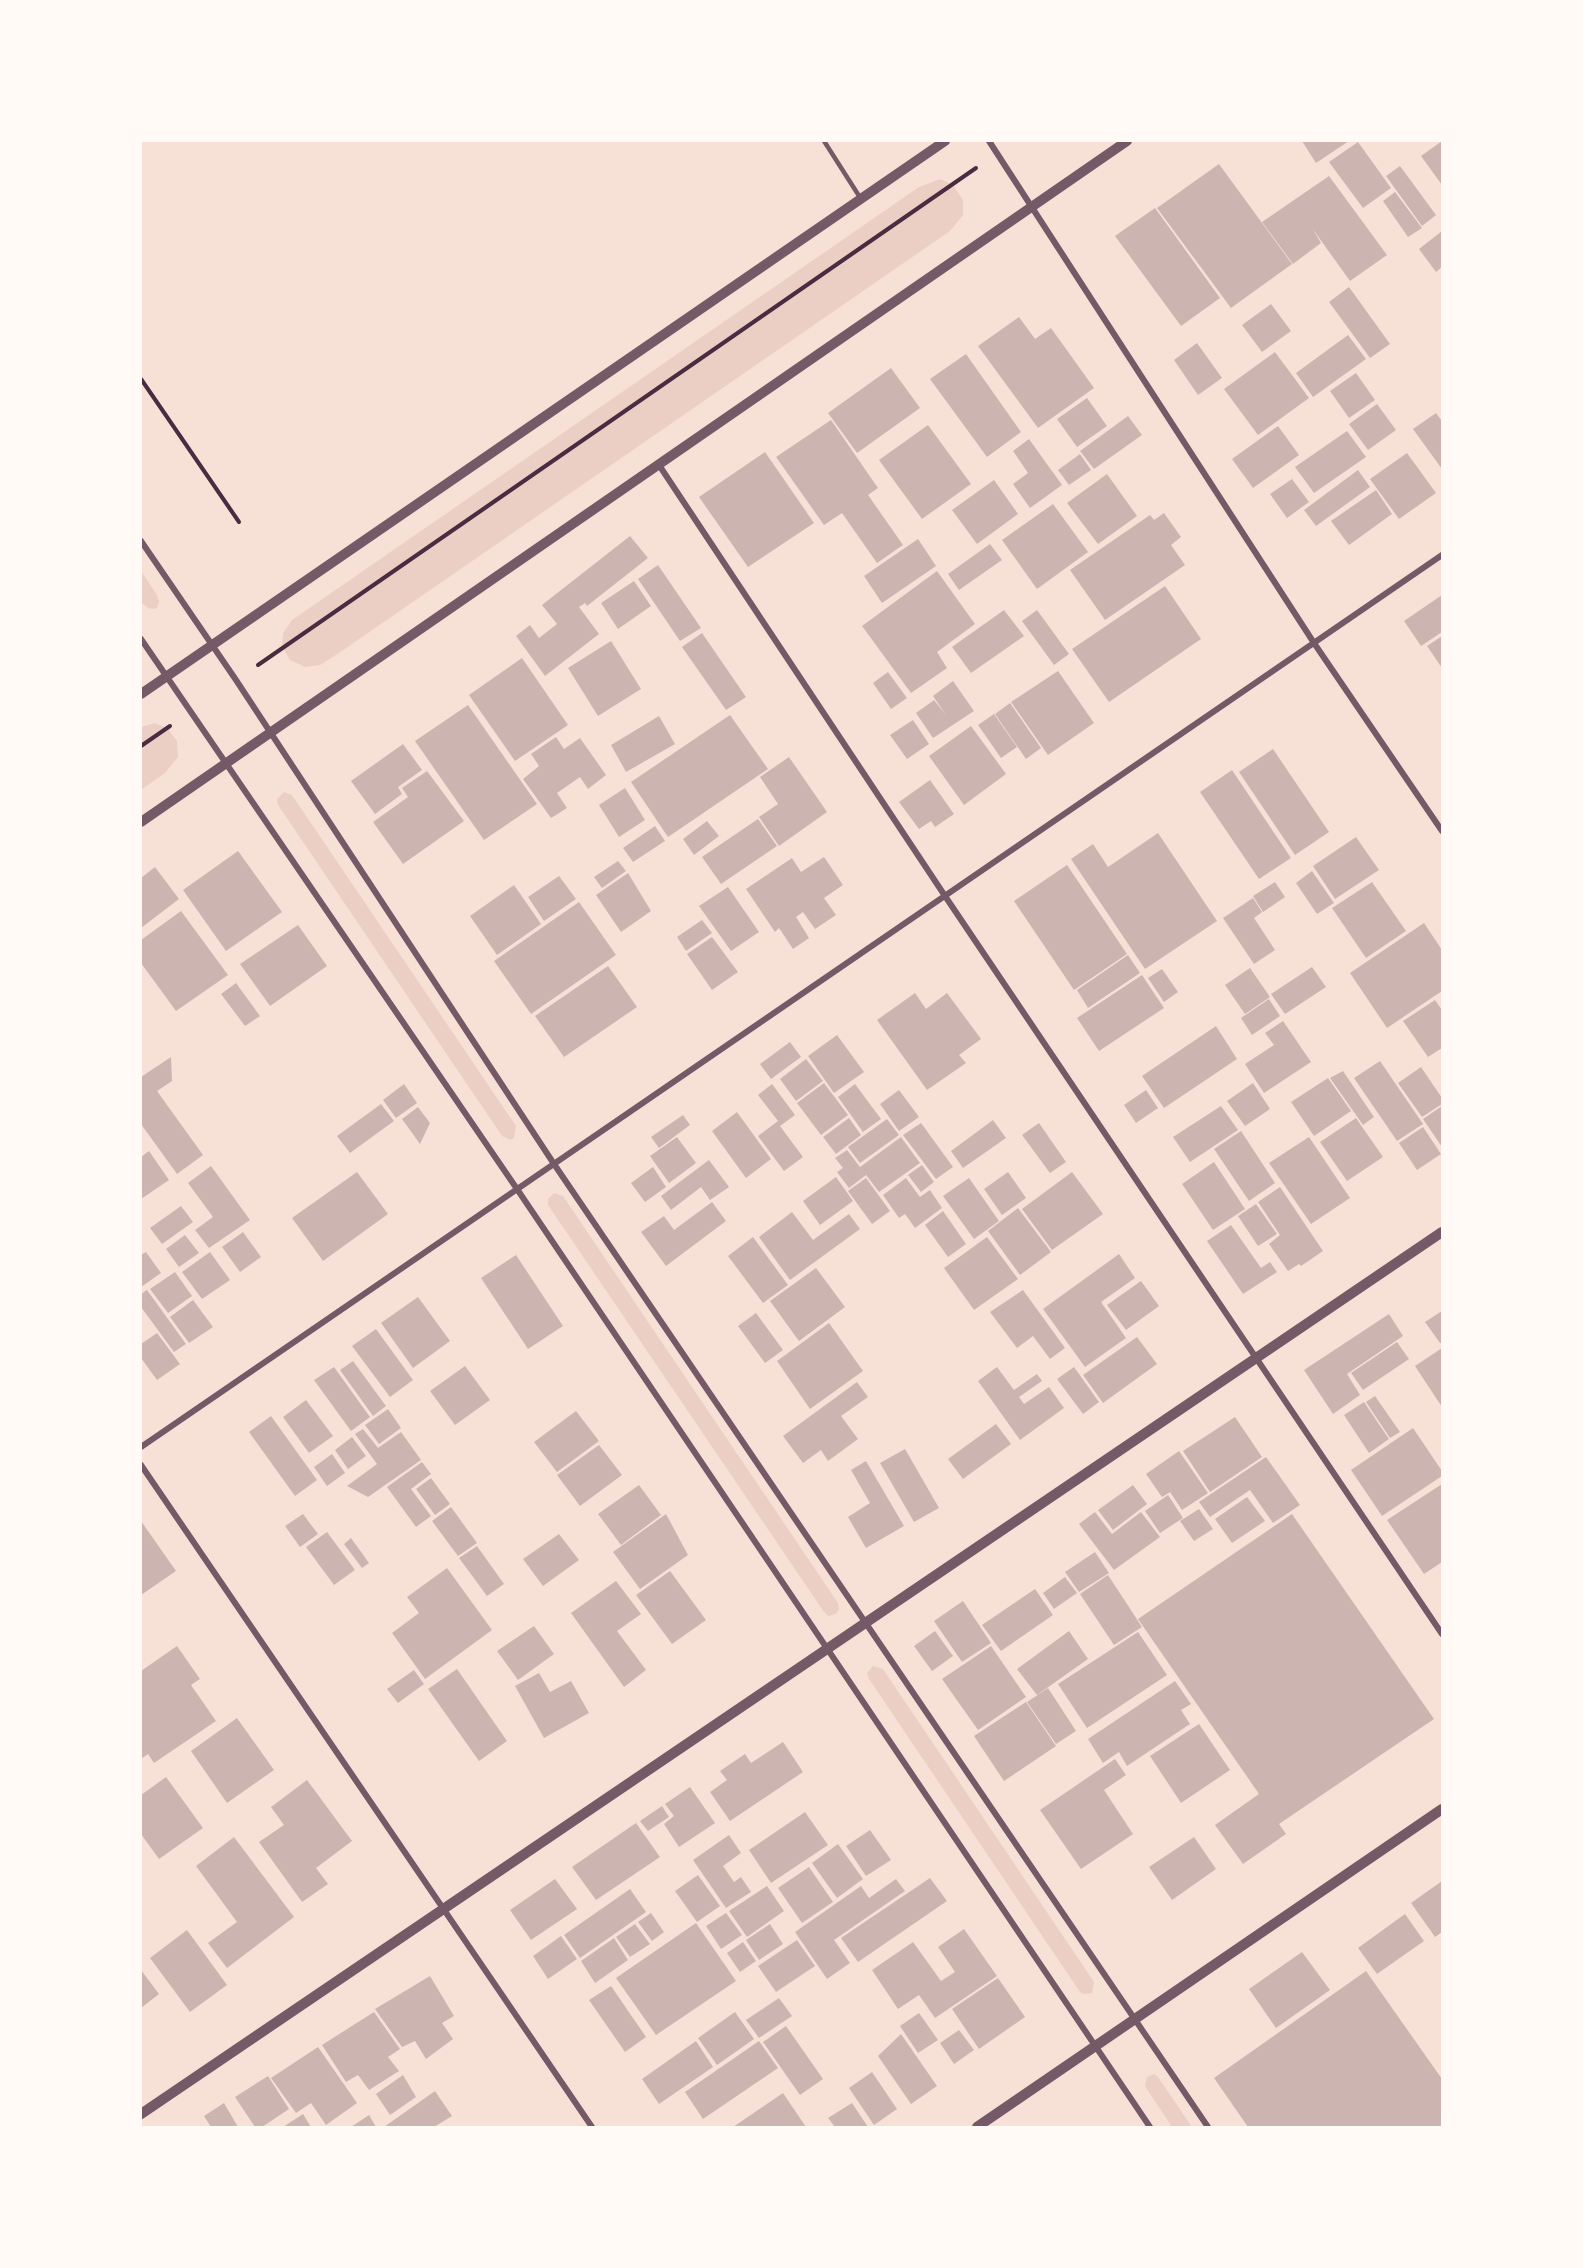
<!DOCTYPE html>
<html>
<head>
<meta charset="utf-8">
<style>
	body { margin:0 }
	#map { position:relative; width:1583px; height:2268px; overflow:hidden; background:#f7e1d7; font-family:Ubuntu,sans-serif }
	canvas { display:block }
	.frame { position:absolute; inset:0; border:142px solid #fffaf5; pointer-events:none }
</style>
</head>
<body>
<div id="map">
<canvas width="1583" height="2268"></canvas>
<div class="frame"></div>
</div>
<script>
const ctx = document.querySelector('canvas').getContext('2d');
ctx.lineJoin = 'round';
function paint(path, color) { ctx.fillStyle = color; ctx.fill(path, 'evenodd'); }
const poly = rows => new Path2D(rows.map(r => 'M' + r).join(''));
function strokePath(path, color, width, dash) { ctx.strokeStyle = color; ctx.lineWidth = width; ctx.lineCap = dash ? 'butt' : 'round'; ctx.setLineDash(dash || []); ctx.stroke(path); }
const green = poly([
	[940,179,953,185,963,200,963,215,950,231,339,653,320,665,305,667,290,660,282,646,283,633,292,620,919,187],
	[141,571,157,595,159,602,157,608,153,609,148,608,141,602],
	[155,723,168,729,177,741,178,757,165,773,141,790,141,727],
	[284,792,292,795,516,1126,514,1138,510,1140,502,1136,278,805,277,799],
	[554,1193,563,1196,838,1603,839,1609,836,1614,828,1616,824,1612,548,1205,548,1199],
	[873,1666,883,1669,1094,1982,1092,1993,1084,1994,1080,1992,869,1679,867,1673],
	[1154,2074,1158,2077,1192,2127,1172,2127,1145,2086,1147,2077]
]);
const building = poly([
	[1302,141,1349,141,1316,163],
	[1442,141,1442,185,1421,156],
	[1358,142,1391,188,1363,208,1329,162],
	[1219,164,1292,264,1231,308,1157,208],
	[1400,166,1436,215,1422,226,1386,176],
	[1329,176,1387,255,1350,281,1312,228,1321,243,1293,264,1262,222],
	[1395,192,1422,228,1408,237,1383,201],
	[1155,208,1220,298,1181,326,1115,236],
	[1442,231,1442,267,1436,272,1419,249],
	[1349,287,1390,344,1370,358,1329,302],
	[1271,304,1291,331,1262,352,1242,325],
	[1019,317,1035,339,1051,328,1094,388,1038,428,978,346],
	[1348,335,1366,359,1313,397,1296,373],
	[1197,343,1222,378,1198,395,1174,360],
	[1275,352,1309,398,1258,435,1224,389],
	[966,354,1021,432,987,457,930,379],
	[891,368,920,408,857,453,828,413],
	[1356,373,1375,400,1349,418,1330,391],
	[1087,398,1107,426,1077,447,1057,419],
	[1377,404,1396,430,1368,450,1349,424],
	[1436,413,1442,421,1442,469,1413,429],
	[1128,416,1142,435,1094,469,1080,451],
	[831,420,878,488,868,495,903,545,877,563,842,513,824,525,776,457],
	[928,425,971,484,922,519,879,460],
	[1278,426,1299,455,1253,488,1232,459],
	[1347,431,1366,457,1314,493,1295,467],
	[1029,439,1062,485,1030,508,1013,484,1028,473,1013,451],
	[765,452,814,523,748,567,699,497],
	[1407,453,1436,493,1399,519,1370,479],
	[1080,454,1091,470,1069,485,1058,470],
	[1358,470,1370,487,1316,526,1304,510],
	[1107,474,1137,516,1098,544,1067,503],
	[1292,479,1309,502,1287,518,1270,494],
	[994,480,1018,514,977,544,952,510],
	[1376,490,1392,514,1349,545,1331,521],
	[1053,504,1088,552,1037,589,1002,540],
	[1164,513,1181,537,1171,545,1185,565,1105,620,1070,570,1150,515,1154,520],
	[630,536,648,558,587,606,585,603,579,607,599,634,545,676,516,636,530,625,539,638,557,624,542,605],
	[918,539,936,566,882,603,864,576],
	[990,544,1002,560,959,590,948,574],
	[658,565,701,628,680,641,638,579],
	[937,571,975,624,937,652,947,668,911,693,862,626],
	[634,581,651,606,618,629,601,603],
	[1165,586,1201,639,1109,702,1072,649],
	[1442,595,1442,632,1421,646,1404,621],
	[1004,610,1024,636,971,673,952,647],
	[1037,610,1069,654,1054,665,1022,621],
	[702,633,746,697,726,710,682,647],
	[1442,636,1442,668,1427,646],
	[611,641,641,689,598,716,568,668],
	[522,658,568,725,515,761,469,695],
	[1058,671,1094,723,1048,755,1011,702],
	[888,672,907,698,891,709,873,683],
	[953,681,974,711,933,738,916,713,934,700,946,715,933,696],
	[1010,703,1041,748,1026,759,995,714],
	[468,705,537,804,484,840,415,741],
	[994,714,1017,747,1001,758,978,725],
	[730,715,768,769,668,837,631,782],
	[659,716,675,744,626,772,611,745],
	[913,720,929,744,907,759,890,735],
	[971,726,1006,774,964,805,929,756],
	[556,737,564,749,580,738,606,775,588,789,580,777,557,793,567,808,551,818,523,779,539,766,531,754],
	[403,744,422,770,398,787,402,794,375,814,351,781],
	[1273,749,1329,832,1295,855,1239,772],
	[789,757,827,812,779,846,759,817,778,804,760,777],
	[1232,770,1291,858,1259,879,1200,792],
	[427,771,464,821,403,864,373,822,408,797,402,788],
	[930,780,954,814,935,827,931,821,919,829,899,802],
	[625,788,645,820,619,837,599,805],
	[758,819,777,846,721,884,702,857],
	[707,821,719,836,694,855,683,839],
	[655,826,665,841,633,862,623,848],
	[1158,833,1217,921,1145,969,1071,859,1093,844,1108,867],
	[1356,837,1379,870,1335,899,1313,866],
	[238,851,282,912,226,951,183,890],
	[824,857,843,885,824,898,836,915,815,929,803,912,796,917,809,938,793,949,779,928,775,932,746,889,792,858,801,872],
	[618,861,626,871,602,888,594,877],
	[1067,865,1127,954,1074,990,1014,901],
	[155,867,179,899,141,928,141,878],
	[1312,871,1334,903,1317,914,1296,883],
	[628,873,651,911,621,932,596,895],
	[559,876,576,899,544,921,528,897],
	[1275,882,1285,897,1263,912,1253,896],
	[1372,882,1406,931,1366,958,1332,908],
	[514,885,541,924,497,955,470,916],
	[728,887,759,932,731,951,699,906],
	[1253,898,1262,912,1254,918,1275,950,1254,964,1223,918],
	[579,902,616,955,531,1014,494,961],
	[181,911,228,975,176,1011,141,963,141,940],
	[702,920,712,933,686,951,677,937],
	[1424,923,1442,950,1442,991,1387,1028,1350,973],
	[298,925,327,966,270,1006,240,964],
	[712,937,738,972,712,990,687,954],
	[1128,955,1140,973,1088,1008,1077,990],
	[608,966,637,1007,564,1057,535,1016],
	[1312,967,1326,987,1285,1014,1271,994],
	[1250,968,1270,997,1245,1014,1225,985],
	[1162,969,1178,992,1164,1002,1148,978],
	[1142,975,1164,1008,1099,1051,1077,1018],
	[236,983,260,1016,245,1026,221,994],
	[915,993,926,1009,947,993,981,1039,959,1055,966,1063,927,1090,877,1020],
	[1269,999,1280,1016,1252,1035,1241,1018],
	[1435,1000,1442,1010,1442,1048,1428,1057,1403,1021],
	[1283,1021,1311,1062,1264,1093,1245,1064,1274,1045,1265,1033],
	[1216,1026,1237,1059,1164,1108,1142,1076],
	[837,1035,864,1072,834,1093,808,1056],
	[790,1042,801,1057,771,1079,760,1064],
	[171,1057,172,1081,157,1091,203,1155,177,1174,141,1124,141,1077],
	[806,1059,823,1081,796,1101,780,1079],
	[1380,1061,1423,1124,1397,1141,1354,1078],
	[1421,1067,1442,1098,1442,1104,1422,1117,1398,1083],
	[1343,1071,1374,1117,1363,1125,1330,1078],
	[1328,1078,1351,1111,1314,1136,1291,1102],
	[824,1083,848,1115,821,1135,797,1103],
	[1253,1083,1270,1109,1245,1126,1227,1101],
	[404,1084,417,1103,396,1118,383,1100],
	[772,1084,795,1115,780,1126,803,1157,784,1171,758,1136,778,1121,758,1095],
	[855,1084,881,1119,863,1132,838,1097],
	[899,1090,919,1117,899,1131,880,1104],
	[1146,1090,1158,1108,1136,1123,1124,1105],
	[381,1104,394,1121,350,1153,337,1136],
	[1221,1106,1238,1130,1190,1162,1173,1137],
	[1442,1106,1442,1147,1423,1119],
	[418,1107,430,1123,420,1144,402,1119],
	[737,1112,771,1159,746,1178,712,1131],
	[683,1115,690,1125,659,1148,651,1137],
	[849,1118,861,1135,836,1154,823,1137],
	[1356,1118,1383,1157,1347,1181,1320,1142],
	[887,1119,899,1135,860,1163,848,1147],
	[993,1120,1006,1138,963,1168,951,1151],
	[921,1123,953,1167,936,1179,903,1135],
	[1039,1123,1066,1162,1050,1173,1022,1135],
	[1423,1127,1441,1154,1417,1170,1399,1143],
	[1241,1131,1275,1183,1249,1201,1214,1149],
	[677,1137,696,1163,669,1183,650,1156],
	[901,1137,920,1163,879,1192,860,1167],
	[1309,1137,1350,1198,1311,1224,1269,1163],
	[847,1150,866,1175,849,1188,837,1172,843,1168,835,1158],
	[149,1151,169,1180,141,1199,141,1157],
	[709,1160,729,1187,710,1200,701,1187,671,1210,661,1196],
	[1214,1162,1245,1209,1213,1230,1182,1184],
	[922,1165,934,1182,921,1192,908,1175],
	[211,1166,250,1220,209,1248,195,1230,213,1217,188,1183],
	[653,1167,666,1187,645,1202,631,1183],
	[357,1172,388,1214,323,1261,292,1218],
	[1008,1172,1026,1198,1002,1215,984,1189],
	[1072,1172,1103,1214,1052,1250,1022,1209],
	[836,1177,853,1201,820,1225,803,1201],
	[866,1178,890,1211,872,1224,848,1191],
	[906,1178,920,1197,930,1190,942,1208,915,1228,905,1214,899,1218,883,1195],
	[969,1178,999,1221,974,1239,943,1196],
	[1280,1187,1323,1251,1301,1266,1299,1264,1288,1271,1269,1244,1280,1235,1258,1202],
	[712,1202,726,1221,666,1266,641,1232,664,1216,674,1230],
	[1256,1204,1277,1234,1258,1246,1238,1216],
	[181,1206,193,1222,162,1244,150,1228],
	[1018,1208,1051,1252,1020,1275,988,1231],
	[943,1211,966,1244,948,1257,925,1225],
	[792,1212,813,1240,849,1214,860,1229,790,1280,759,1237],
	[1231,1225,1261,1268,1270,1262,1277,1272,1243,1294,1207,1241],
	[243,1232,261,1257,240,1272,222,1247],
	[185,1235,199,1253,179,1267,166,1249],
	[753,1237,788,1285,763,1303,728,1256],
	[987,1237,1018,1279,974,1310,944,1268],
	[146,1252,161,1273,141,1287,141,1255],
	[210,1252,230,1280,202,1299,182,1272],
	[1119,1254,1135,1278,1101,1302,1126,1338,1085,1367,1043,1309],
	[516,1255,563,1326,528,1349,481,1278],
	[816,1268,845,1307,799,1341,770,1301],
	[175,1272,192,1296,168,1313,150,1289],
	[1141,1281,1159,1306,1126,1330,1107,1305],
	[147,1290,186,1344,174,1352,141,1307,141,1294],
	[1023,1290,1065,1348,1050,1359,1033,1336,1017,1348,990,1312],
	[418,1297,450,1341,413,1368,381,1323],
	[193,1300,213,1327,189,1343,170,1317],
	[1442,1311,1442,1342,1440,1343,1425,1322],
	[756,1313,783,1350,765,1363,738,1326],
	[1389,1314,1403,1336,1347,1374,1360,1395,1333,1414,1304,1370],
	[829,1323,863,1371,810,1409,777,1361],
	[376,1329,413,1380,390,1397,352,1346],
	[157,1333,180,1364,157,1380,141,1358,141,1344],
	[1137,1337,1157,1364,1103,1403,1083,1375],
	[1397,1342,1409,1359,1363,1390,1351,1373],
	[1442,1348,1442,1407,1415,1366],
	[353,1361,386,1406,373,1416,340,1370],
	[465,1366,490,1400,455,1425,430,1391],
	[334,1367,370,1417,351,1431,314,1380],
	[997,1367,1014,1390,1037,1374,1042,1381,1019,1397,1024,1404,1049,1387,1064,1408,1020,1440,978,1381],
	[1074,1367,1099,1402,1083,1414,1057,1379],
	[857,1382,868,1397,841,1416,858,1439,828,1461,821,1450,803,1463,783,1436],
	[1375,1396,1400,1432,1390,1438,1366,1402],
	[306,1400,333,1436,309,1453,283,1417],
	[1364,1402,1389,1439,1369,1453,1344,1415],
	[388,1409,401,1428,379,1444,365,1425],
	[576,1411,599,1441,557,1472,534,1442],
	[271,1416,317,1480,295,1496,249,1432],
	[1235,1417,1262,1457,1210,1492,1183,1451],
	[996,1424,1011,1444,963,1479,948,1459],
	[1413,1428,1442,1471,1442,1476,1382,1516,1351,1470],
	[363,1429,378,1448,401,1432,421,1460,368,1497,347,1486,377,1464,355,1434],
	[352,1437,366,1456,348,1469,335,1450],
	[599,1445,622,1475,580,1506,557,1475],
	[905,1449,939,1508,914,1522,880,1463],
	[1179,1451,1208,1493,1182,1510,1170,1492,1162,1497,1146,1474],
	[332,1454,345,1473,327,1486,314,1467],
	[1266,1457,1300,1505,1273,1523,1250,1490,1210,1517,1199,1502],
	[866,1461,904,1526,866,1548,848,1517,870,1503,851,1470],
	[422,1462,431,1474,411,1489,431,1516,416,1527,387,1487],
	[431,1478,450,1504,435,1515,416,1489],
	[1442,1484,1442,1562,1424,1574,1387,1520],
	[639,1485,661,1515,621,1545,598,1514],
	[1133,1485,1147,1504,1113,1530,1098,1510],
	[1168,1495,1183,1518,1160,1533,1145,1511],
	[1247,1497,1265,1521,1232,1543,1215,1519],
	[451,1507,477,1543,458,1556,432,1521],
	[1199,1509,1213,1529,1194,1541,1180,1521],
	[1095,1512,1112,1534,1141,1512,1160,1537,1114,1570,1079,1524],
	[303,1514,318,1534,300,1547,285,1526],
	[666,1514,688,1555,640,1589,613,1552],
	[1292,1514,1434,1719,1279,1824,1286,1834,1243,1864,1215,1825,1259,1794,1138,1619],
	[141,1521,176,1571,141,1595],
	[327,1532,355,1570,334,1585,306,1547],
	[559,1534,579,1560,543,1586,523,1559],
	[351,1538,369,1563,362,1568,344,1544],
	[477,1546,504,1584,487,1596,459,1558],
	[1095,1552,1109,1573,1079,1592,1065,1572],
	[447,1568,492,1630,425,1679,392,1633,419,1613,407,1597],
	[670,1571,706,1620,672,1644,636,1595],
	[1108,1575,1142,1627,1114,1645,1080,1594],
	[1065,1577,1077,1593,1054,1609,1043,1593],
	[616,1581,641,1614,617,1631,646,1670,624,1687,571,1613],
	[1035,1589,1053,1615,1001,1651,982,1625],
	[963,1601,991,1643,962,1662,934,1621],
	[534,1626,554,1654,518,1680,497,1651],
	[935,1631,953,1656,932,1671,914,1646],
	[1069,1631,1088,1659,1037,1695,1017,1669],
	[1138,1632,1167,1675,1087,1728,1058,1684],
	[177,1646,200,1679,191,1685,216,1721,154,1763,148,1754,141,1759,141,1671],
	[991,1646,1026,1697,978,1730,942,1679],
	[457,1669,507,1741,479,1761,428,1689],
	[414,1670,424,1684,398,1703,387,1689],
	[539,1673,550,1692,571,1681,589,1713,544,1738,515,1686],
	[1175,1681,1191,1704,1181,1710,1190,1724,1127,1766,1119,1752,1103,1763,1088,1739],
	[1048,1688,1076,1731,1056,1744,1027,1702],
	[1026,1702,1056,1746,1004,1781,974,1736],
	[237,1718,274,1770,227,1803,191,1751],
	[1199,1724,1230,1770,1181,1803,1150,1756],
	[783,1742,803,1772,730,1821,710,1792,727,1780,720,1771,745,1754,751,1763],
	[1115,1759,1126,1775,1104,1790,1133,1834,1081,1869,1040,1810],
	[166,1777,203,1828,159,1859,141,1834,141,1795],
	[307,1780,352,1841,316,1868,328,1884,302,1902,259,1842,284,1825,271,1807],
	[690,1787,715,1823,679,1847,664,1824,674,1816,665,1804],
	[662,1806,669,1817,648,1831,640,1821],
	[805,1812,828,1845,771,1883,749,1850],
	[636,1823,660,1857,596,1900,572,1867],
	[870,1830,891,1860,866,1876,846,1846],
	[729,1835,741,1853,723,1866,734,1882,741,1877,751,1892,726,1908,693,1860],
	[234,1837,294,1917,227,1968,208,1943,237,1922,196,1866],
	[1194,1837,1216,1869,1172,1900,1149,1867],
	[838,1844,863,1879,837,1898,812,1863],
	[809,1867,833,1902,802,1923,778,1888],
	[698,1875,720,1906,697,1922,675,1891],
	[930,1878,947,1901,858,1962,841,1938],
	[555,1879,577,1909,531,1940,510,1910],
	[896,1879,905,1891,834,1940,850,1963,827,1979,795,1932,861,1886,869,1898],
	[1442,1881,1442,1932,1435,1937,1411,1903],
	[767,1886,784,1911,747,1937,729,1911],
	[630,1889,646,1912,580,1958,564,1935],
	[651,1913,664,1932,652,1941,638,1922],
	[726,1913,742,1935,721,1949,706,1926],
	[1405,1914,1424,1941,1377,1974,1358,1948],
	[696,1923,736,1981,656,2035,616,1978],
	[635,1924,650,1944,630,1957,616,1937],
	[770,1924,783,1944,759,1960,746,1940],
	[964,1929,997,1976,935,2018,919,1995,898,2009,872,1970,913,1942,941,1981,955,1972,938,1947],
	[187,1930,227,1985,190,2012,150,1958],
	[561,1936,577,1959,548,1979,533,1956],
	[614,1938,628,1960,595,1983,581,1961],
	[797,1940,815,1966,776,1992,758,1966],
	[743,1942,756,1961,740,1972,727,1953],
	[1302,1952,1330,1990,1276,2028,1249,1989],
	[141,1970,159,1994,141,2008],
	[1366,1971,1442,2079,1442,2127,1248,2127,1214,2078],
	[430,1976,454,2016,442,2023,453,2039,426,2059,415,2041,402,2047,375,2009],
	[998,1978,1025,2017,979,2049,952,2009],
	[611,1986,646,2037,625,2052,589,2000],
	[779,1998,792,2016,759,2038,746,2020],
	[374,2012,400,2049,388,2057,399,2071,369,2090,358,2075,346,2082,322,2045],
	[735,2012,754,2039,717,2065,698,2038],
	[919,2013,938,2040,918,2053,900,2026],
	[786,2026,823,2079,800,2095,763,2042],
	[959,2030,974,2050,954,2064,940,2043],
	[901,2034,937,2086,911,2104,878,2056],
	[696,2041,713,2067,659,2104,642,2079],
	[759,2041,778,2068,703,2119,685,2092],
	[318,2047,357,2103,326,2125,311,2103,296,2113,271,2078],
	[872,2072,897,2109,874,2125,849,2088],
	[403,2075,416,2097,390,2115,376,2094],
	[268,2076,289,2109,262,2127,255,2127,235,2097],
	[435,2091,452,2116,434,2127,384,2127],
	[783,2093,806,2127,733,2127],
	[224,2103,238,2127,211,2127,204,2116],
	[852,2103,868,2127,835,2127,828,2118],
	[303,2114,311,2127,283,2127],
	[369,2115,376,2127,351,2127]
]);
const path = poly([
	[141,379,239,522],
	[258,665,976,168],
	[141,746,170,726]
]);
const service = poly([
	[824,141,861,199]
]);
const minor = poly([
	[989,141,1314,643,1442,831],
	[659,465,945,896,1442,1634],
	[141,541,236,680,554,1164,1208,2127],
	[141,639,517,1189,1150,2127],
	[141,1447,1442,555],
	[141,1465,592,2127]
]);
const tertiary = poly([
	[141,694,945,141],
	[141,822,1127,141],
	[141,2114,1442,1232],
	[977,2127,1442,1809]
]);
paint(green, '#ebcfc5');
paint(building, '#ccb4b1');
strokePath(path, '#4a2c40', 4);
strokePath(service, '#755966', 4.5);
strokePath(minor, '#755966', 6);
strokePath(tertiary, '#755966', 10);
</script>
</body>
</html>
